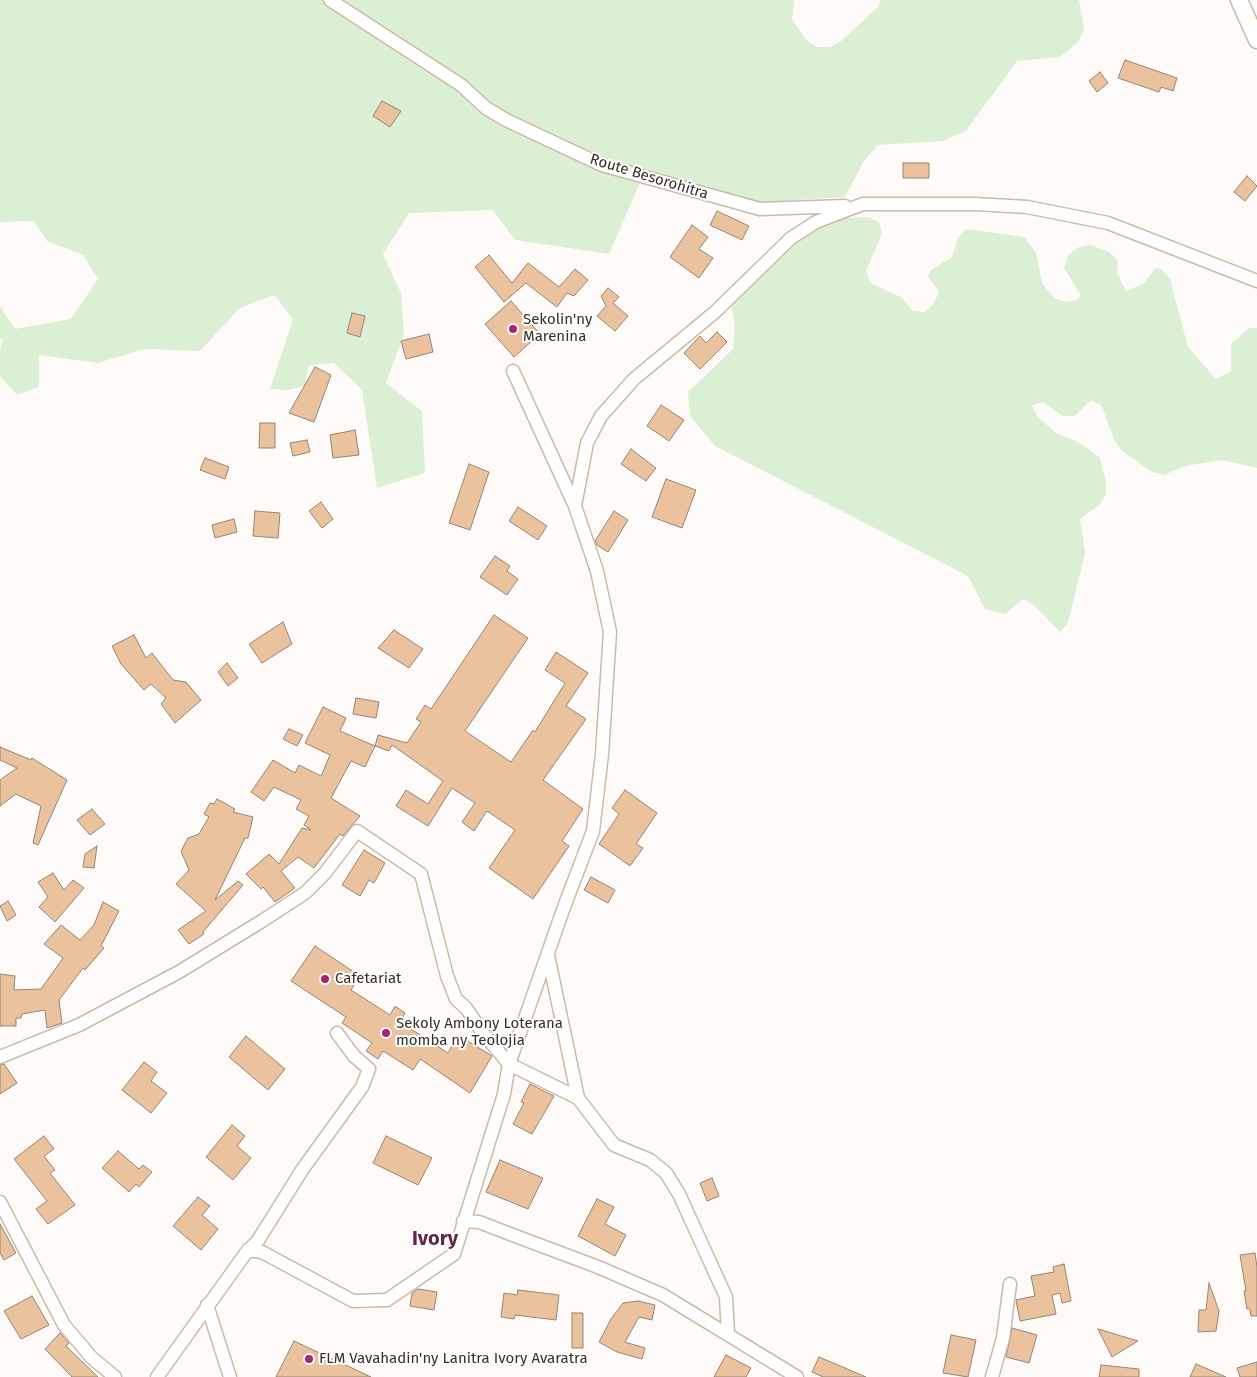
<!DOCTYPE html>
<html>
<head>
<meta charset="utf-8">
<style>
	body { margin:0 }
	canvas { display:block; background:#fefaf7 }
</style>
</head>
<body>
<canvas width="1257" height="1377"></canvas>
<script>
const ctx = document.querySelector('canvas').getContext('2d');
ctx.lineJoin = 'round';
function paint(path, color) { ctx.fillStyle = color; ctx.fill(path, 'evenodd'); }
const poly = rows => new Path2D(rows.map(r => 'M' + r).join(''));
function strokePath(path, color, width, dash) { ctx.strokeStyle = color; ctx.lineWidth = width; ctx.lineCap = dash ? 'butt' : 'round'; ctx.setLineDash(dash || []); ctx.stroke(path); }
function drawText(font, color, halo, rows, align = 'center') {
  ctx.font = font + ' "Fira Sans",sans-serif'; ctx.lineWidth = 4; ctx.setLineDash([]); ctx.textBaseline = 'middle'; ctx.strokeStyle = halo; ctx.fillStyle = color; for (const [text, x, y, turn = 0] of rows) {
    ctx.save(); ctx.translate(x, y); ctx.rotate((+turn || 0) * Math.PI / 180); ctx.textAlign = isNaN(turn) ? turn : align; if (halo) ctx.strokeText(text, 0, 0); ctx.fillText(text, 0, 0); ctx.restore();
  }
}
const green = poly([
	[0,0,794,0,792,19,806,40,817,47,830,47,841,41,879,6,880,0,1079,0,1084,30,1078,42,1060,57,1017,61,966,131,943,141,878,145,864,161,845,197,764,202,714,195,643,176,609,254,515,240,493,210,409,213,383,254,401,293,404,334,386,383,422,411,425,473,377,488,362,390,334,363,309,365,304,386,288,390,270,389,293,319,274,295,240,308,200,351,144,349,98,363,39,355,39,387,17,395,0,376,0,349,3,341,0,337,0,306,15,329,71,319,98,279,83,255,47,241,34,221,0,222],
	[868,217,879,222,882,234,866,271,868,277,872,284,901,297,913,311,925,312,934,303,939,292,928,277,930,271,952,257,958,238,966,229,1024,237,1036,252,1042,283,1054,298,1065,302,1077,300,1081,295,1064,268,1068,255,1079,247,1091,245,1109,252,1118,261,1117,273,1126,291,1143,284,1155,268,1161,269,1170,279,1188,347,1216,379,1231,371,1231,344,1249,328,1257,328,1257,468,1222,460,1185,466,1164,475,1152,472,1122,451,1114,440,1102,406,1091,400,1075,416,1063,416,1043,402,1032,405,1037,416,1056,433,1080,443,1100,458,1106,482,1106,494,1100,505,1080,519,1085,553,1068,623,1060,632,1034,605,1023,599,1005,614,985,609,968,576,715,446,690,416,688,392,733,349,735,325,729,295,792,242,843,218]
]);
const building = poly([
	[1125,60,1177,78,1173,91,1161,87,1159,92,1118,78,1125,60],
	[1100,72,1108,83,1097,92,1089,81,1100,72],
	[382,101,401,111,390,127,373,116,382,101],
	[903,163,929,163,929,178,903,178,903,163],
	[1247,176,1257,186,1245,201,1234,192,1247,176],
	[717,211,749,226,742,240,710,225,717,211],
	[692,225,708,237,699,249,713,258,699,278,670,257,692,225],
	[489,255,512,283,528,263,559,287,575,269,588,280,574,296,567,293,557,307,526,283,504,302,475,267,489,255],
	[608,288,619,297,613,303,628,316,615,331,597,316,606,306,601,296,608,288],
	[511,301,540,334,514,357,485,324,511,301],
	[352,313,365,316,360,337,347,333,352,313],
	[717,332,727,342,700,369,684,353,700,336,706,343,717,332],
	[429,334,433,352,406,359,401,341,429,334],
	[315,367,331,375,314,422,289,413,315,367],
	[661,405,684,420,669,441,647,426,661,405],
	[260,423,275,423,275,448,259,448,260,423],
	[355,430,359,455,333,458,330,435,355,430],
	[307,440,310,452,293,456,290,443,307,440],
	[631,449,656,468,646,481,621,464,631,449],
	[205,458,229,467,225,479,200,470,205,458],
	[469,464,489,472,470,530,449,523,469,464],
	[666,479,696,490,682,528,652,517,666,479],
	[321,502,333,519,322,528,309,511,321,502],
	[518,507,547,526,538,540,509,521,518,507],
	[255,511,280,513,278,538,253,536,255,511],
	[614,511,628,520,608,552,597,545,595,541,614,511],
	[234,519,237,532,215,538,212,525,234,519],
	[495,556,510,566,507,571,518,579,507,595,480,577,495,556],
	[494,615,528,638,465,731,511,762,533,730,535,732,565,683,545,670,556,652,588,673,566,706,586,719,543,780,583,809,562,841,569,846,533,899,489,868,515,830,487,811,474,831,462,822,475,803,452,788,428,826,396,806,406,790,428,804,443,781,392,745,389,751,375,746,378,735,407,743,421,722,416,719,425,705,431,709,494,615],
	[283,622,292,644,262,663,249,644,283,622],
	[394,630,423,649,409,668,378,648,394,630],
	[134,635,146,658,152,653,173,680,186,682,201,700,175,723,161,704,166,698,151,684,144,690,121,664,112,646,134,635],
	[227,663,238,678,228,686,218,672,227,663],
	[356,698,379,702,376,718,353,714,356,698],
	[323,707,346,718,340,731,375,746,365,767,351,761,331,798,360,816,343,836,340,834,314,868,298,857,281,871,295,888,275,902,263,887,261,889,246,874,269,854,279,864,302,828,311,830,304,825,309,816,296,809,301,800,274,787,264,801,251,792,273,760,295,773,299,765,321,776,330,755,305,743,323,707],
	[289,729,303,735,297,746,283,739,289,729],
	[0,747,31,760,32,758,67,780,38,845,33,843,41,806,16,794,0,806,0,780,17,768,0,760,0,747],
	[625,790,657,813,636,844,643,848,630,866,599,844,619,814,612,808,625,790],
	[217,799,235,809,233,812,253,817,248,838,245,838,215,900,238,881,243,885,203,932,204,934,189,944,178,930,206,911,176,884,189,870,181,851,188,838,199,834,209,817,204,814,210,803,214,804,217,799],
	[92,809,105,824,90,835,77,820,92,809],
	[97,846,94,868,83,867,85,854,97,846],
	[364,850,385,863,374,883,369,880,360,896,342,885,364,850],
	[53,873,64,890,73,880,84,888,55,922,39,907,48,897,38,882,53,873],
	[591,877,615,890,608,903,584,890,591,877],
	[8,901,16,915,7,921,0,906,8,901],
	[103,902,119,911,101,946,104,948,85,970,83,968,59,1000,62,1023,47,1028,45,1010,22,1014,21,1018,16,1018,16,1026,0,1026,0,974,15,976,14,990,41,989,63,958,44,944,61,925,80,940,94,925,103,902],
	[315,946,360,976,351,990,390,1015,395,1006,405,1013,400,1022,448,1053,458,1035,492,1056,470,1093,420,1059,413,1070,383,1051,378,1059,366,1051,372,1043,342,1023,346,1017,291,981,315,946],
	[246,1036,285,1069,268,1090,229,1057,246,1036],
	[144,1062,157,1072,151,1081,167,1093,151,1113,122,1090,144,1062],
	[4,1064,17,1083,0,1094,0,1065,4,1064],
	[530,1084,554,1096,532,1134,513,1124,524,1103,521,1102,530,1084],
	[232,1125,245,1136,237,1146,251,1158,233,1180,206,1157,232,1125],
	[44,1136,54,1149,44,1156,55,1170,50,1173,75,1205,48,1224,36,1209,47,1201,14,1159,44,1136],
	[386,1136,432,1158,418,1185,373,1163,386,1136],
	[118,1151,139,1169,143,1165,152,1172,139,1187,136,1184,129,1192,102,1168,118,1151],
	[500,1160,543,1178,528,1209,486,1192,500,1160],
	[712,1178,719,1196,707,1201,700,1183,712,1178],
	[198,1197,210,1206,202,1215,218,1229,201,1250,173,1226,198,1197],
	[597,1199,614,1207,605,1224,626,1235,615,1256,578,1236,597,1199],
	[0,1224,16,1253,4,1260,0,1253,0,1224],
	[1255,1253,1257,1267,1257,1316,1251,1316,1250,1309,1247,1309,1244,1291,1246,1291,1240,1255,1255,1253],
	[1064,1264,1071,1301,1062,1303,1060,1293,1052,1295,1056,1314,1020,1321,1016,1300,1035,1296,1031,1276,1054,1272,1053,1267,1064,1264],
	[1209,1283,1219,1311,1216,1331,1198,1332,1199,1310,1206,1310,1209,1283],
	[418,1289,437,1292,434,1310,410,1306,412,1293,418,1289],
	[518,1290,559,1295,556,1320,515,1315,514,1319,501,1317,504,1293,517,1295,518,1290],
	[32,1296,49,1325,21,1339,4,1311,32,1296],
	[638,1301,655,1305,652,1320,639,1317,625,1342,645,1348,642,1359,617,1352,599,1342,611,1319,623,1303,638,1301],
	[572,1313,583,1313,583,1348,572,1348,572,1313],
	[1012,1328,1037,1335,1029,1363,1006,1357,1012,1328],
	[1098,1329,1138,1341,1112,1357,1098,1329],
	[60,1333,69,1343,66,1346,98,1377,72,1377,45,1349,60,1333],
	[951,1335,976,1340,968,1377,943,1373,951,1335],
	[294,1341,371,1377,276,1377,294,1341],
	[726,1355,751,1368,746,1377,714,1377,726,1355],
	[819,1357,866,1377,823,1377,812,1372,819,1357],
	[1257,1362,1257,1377,1240,1377,1237,1368,1257,1362],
	[1196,1364,1226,1377,1190,1377,1196,1364],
	[1101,1365,1139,1369,1139,1377,1099,1377,1101,1365]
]);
const minor = poly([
	[330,0,461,85,486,108,506,120,602,165,760,209,845,206],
	[575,506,587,443,601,416,634,379,715,312,791,238,816,222,863,204,975,204,1027,207,1108,223,1257,281],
	[548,955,578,1098,614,1145,650,1160,666,1173,679,1194,726,1297,728,1334],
	[0,1057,79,1025,179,972,262,921,305,893,325,873,357,831,421,874,447,976,456,999,466,1008,483,1033,509,1064,578,1098],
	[0,1202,64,1325,92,1358,115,1377],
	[463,1221,479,1222,518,1237,598,1267,663,1295,797,1377],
	[248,1250,262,1252,353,1301,387,1300,454,1254,504,1094,509,1064,564,907,593,831,602,754,610,632,597,571,575,506,513,371],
	[207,1305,230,1377],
	[157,1377,248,1250,257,1242,302,1170,362,1087,369,1069,354,1056,337,1033],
	[992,1377,1003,1338,1010,1284]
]);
const tertiary = poly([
	[1239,0,1257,40]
]);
const markers = [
	[513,329,5,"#a9246d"],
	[325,979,5,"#a9246d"],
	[386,1033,5,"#a9246d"],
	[309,1359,5,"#a9246d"]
];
const streetNames = [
	["Route Besorohitra",649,177,17]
];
const poiNames = [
	["Sekolin'ny",523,320],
	["Marenina",523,337],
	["Cafetariat",335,979],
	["Sekoly Ambony Loterana",396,1024],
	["momba ny Teolojia",396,1041],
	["FLM Vavahadin'ny Lanitra Ivory Avaratra",319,1359]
];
const districtNames = [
	["Ivory",435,1239]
];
paint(green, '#dbefd5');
paint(building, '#eac39e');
strokePath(building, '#958576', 1);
strokePath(minor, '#cbbaaa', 15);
strokePath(tertiary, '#cbbaaa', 19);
strokePath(minor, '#fff', 12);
strokePath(tertiary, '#fff', 16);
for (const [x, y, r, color] of markers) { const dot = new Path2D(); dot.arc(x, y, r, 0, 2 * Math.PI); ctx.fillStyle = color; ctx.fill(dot); strokePath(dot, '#fff', 2); }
drawText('15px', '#352f28', '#fff', streetNames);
drawText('15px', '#352f28', '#fff', poiNames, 'left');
drawText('bold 20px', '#652545', '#fff', districtNames);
</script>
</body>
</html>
